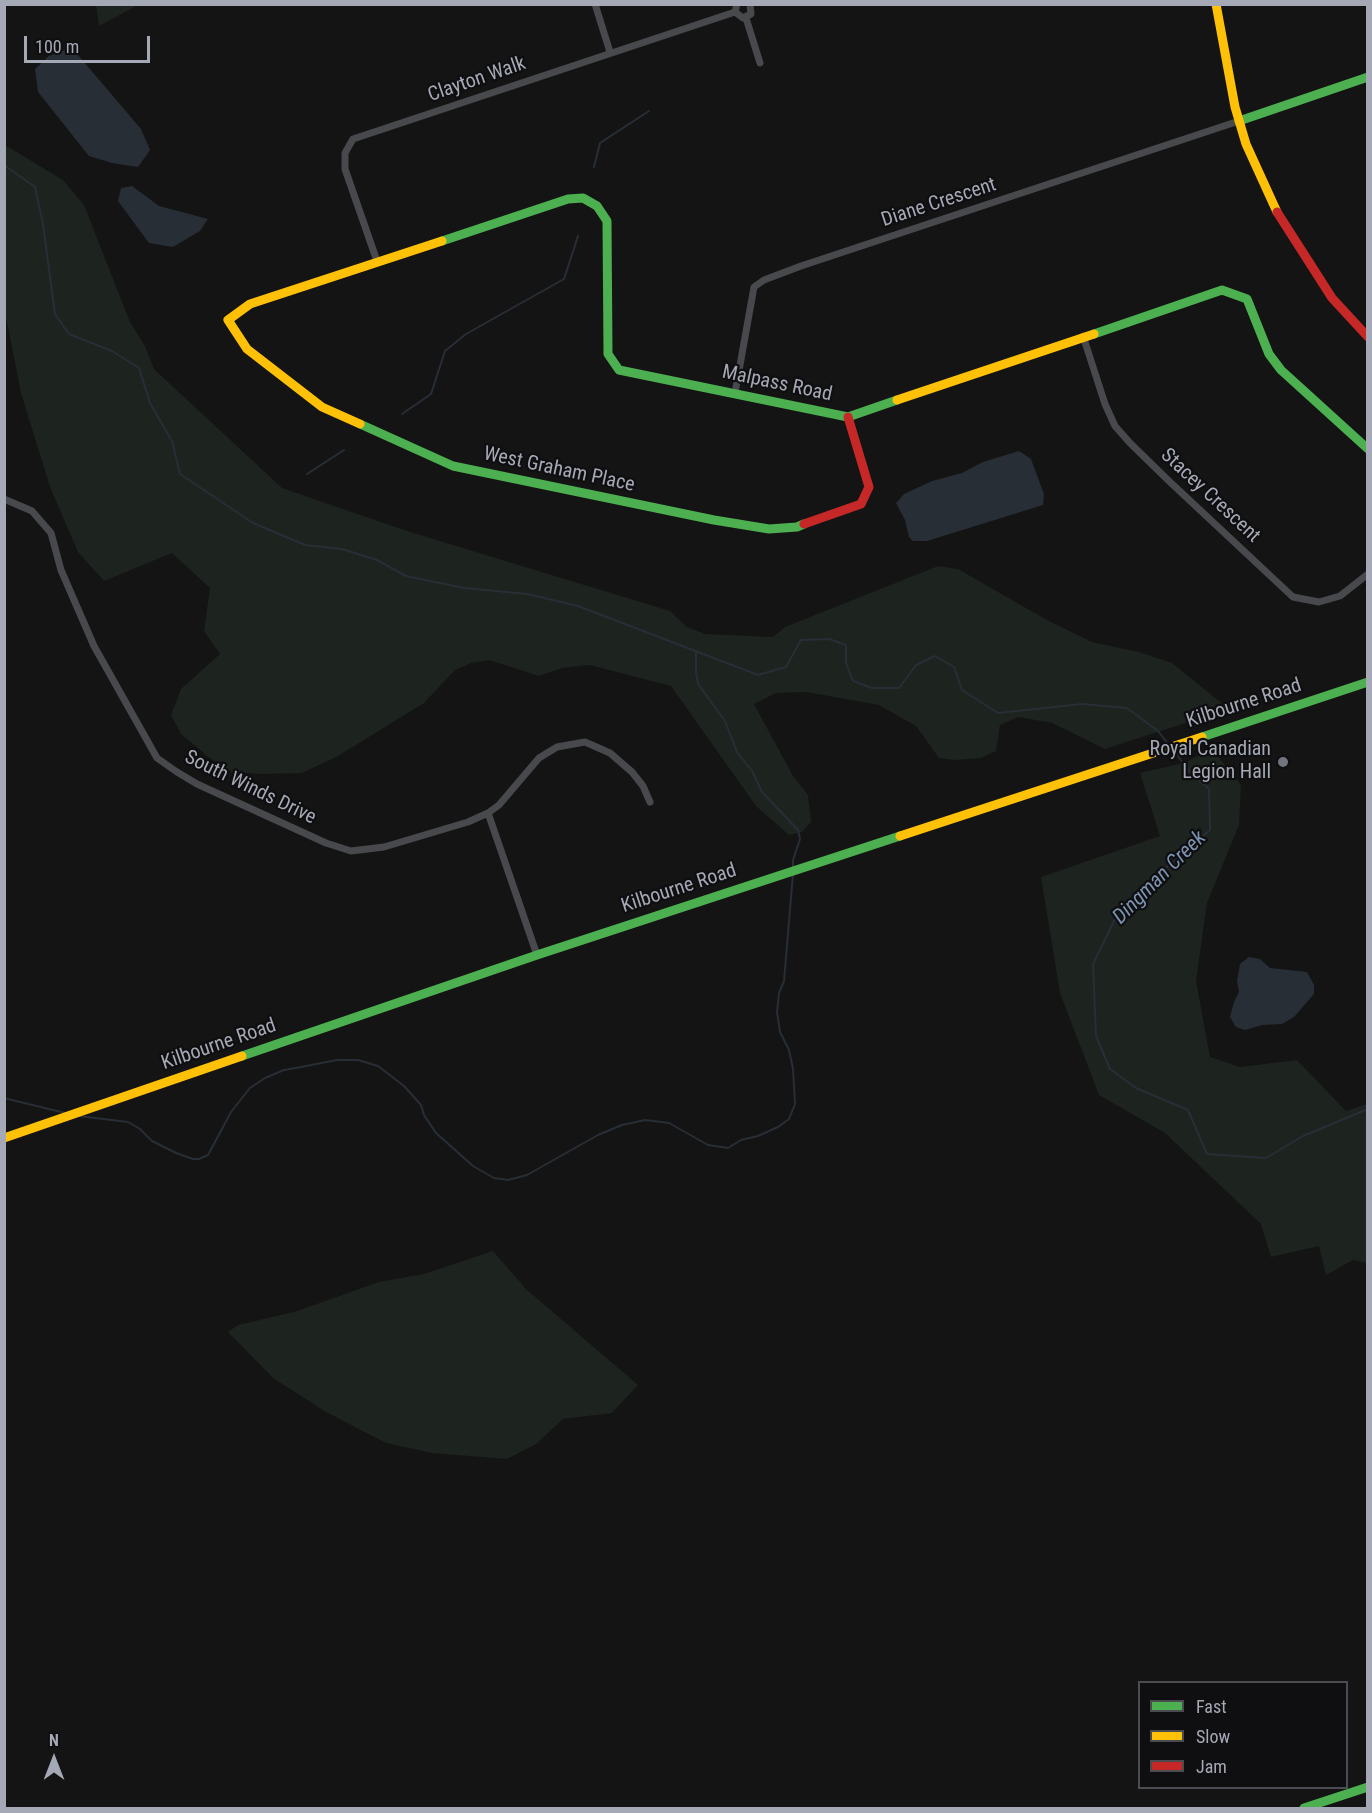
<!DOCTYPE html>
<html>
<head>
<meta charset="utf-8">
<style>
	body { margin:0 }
	#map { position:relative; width:1372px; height:1813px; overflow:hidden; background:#141414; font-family:"Roboto Condensed",sans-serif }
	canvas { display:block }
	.frame { position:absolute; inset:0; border:6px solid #a5a9b5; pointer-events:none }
	.legend { position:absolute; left:1138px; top:1681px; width:210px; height:108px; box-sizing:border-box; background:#0f0e10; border:2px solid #4b4c52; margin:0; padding:8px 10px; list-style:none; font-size:18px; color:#a5a9b5 }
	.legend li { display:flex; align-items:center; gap:12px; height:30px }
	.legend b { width:30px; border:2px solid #4b4c52 }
	.north { position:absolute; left:24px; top:1729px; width:60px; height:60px; -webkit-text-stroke:4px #0f0e10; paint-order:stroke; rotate:0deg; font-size:16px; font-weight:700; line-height:24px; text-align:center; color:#a5a9b5 }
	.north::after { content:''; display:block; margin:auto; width:21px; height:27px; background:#a5a9b5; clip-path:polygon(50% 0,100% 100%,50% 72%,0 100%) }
	.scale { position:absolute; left:24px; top:36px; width:126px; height:27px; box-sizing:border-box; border:3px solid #a5a9b5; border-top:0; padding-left:8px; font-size:18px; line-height:21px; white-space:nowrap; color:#a5a9b5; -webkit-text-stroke:4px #0f0e10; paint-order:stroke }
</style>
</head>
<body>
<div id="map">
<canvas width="1372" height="1813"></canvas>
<div class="frame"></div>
<ul class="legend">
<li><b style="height:8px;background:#4caf50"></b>Fast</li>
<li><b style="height:8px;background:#ffc107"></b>Slow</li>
<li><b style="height:8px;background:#c62828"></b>Jam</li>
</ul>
<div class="north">N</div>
<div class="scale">100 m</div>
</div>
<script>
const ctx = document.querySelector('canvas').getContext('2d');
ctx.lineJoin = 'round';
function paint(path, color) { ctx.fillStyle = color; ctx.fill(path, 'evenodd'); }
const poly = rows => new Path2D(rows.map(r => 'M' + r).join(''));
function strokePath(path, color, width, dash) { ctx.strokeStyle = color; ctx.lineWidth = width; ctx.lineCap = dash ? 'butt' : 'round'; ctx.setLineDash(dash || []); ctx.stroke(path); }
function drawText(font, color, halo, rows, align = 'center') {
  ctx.font = font + ' "Roboto Condensed",sans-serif'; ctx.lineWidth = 4.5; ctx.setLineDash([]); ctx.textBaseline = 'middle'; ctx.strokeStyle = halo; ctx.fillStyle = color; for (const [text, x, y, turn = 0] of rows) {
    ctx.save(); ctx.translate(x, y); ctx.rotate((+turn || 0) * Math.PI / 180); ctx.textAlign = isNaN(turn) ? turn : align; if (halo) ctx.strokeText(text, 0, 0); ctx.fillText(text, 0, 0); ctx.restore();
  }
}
const green = poly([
	[96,4,138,4,138,5,99,26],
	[5,145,63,180,84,205,130,322,145,346,154,369,282,488,407,531,670,611,687,627,705,634,773,637,785,627,938,566,958,569,1047,620,1092,642,1139,652,1172,663,1229,709,1105,749,1052,723,1018,717,1000,725,996,751,981,758,954,760,939,758,916,726,879,705,806,692,776,693,754,704,793,776,808,795,811,822,802,832,789,835,756,806,671,686,590,665,562,668,539,676,489,660,471,663,455,670,424,703,338,756,302,773,259,774,232,772,210,758,181,734,171,715,181,689,220,654,204,631,210,588,172,553,104,581,78,552,50,487,21,393,5,312],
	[1212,749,1241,785,1239,825,1207,903,1196,981,1210,1057,1240,1067,1297,1060,1346,1111,1367,1104,1367,1263,1353,1260,1326,1275,1319,1246,1271,1257,1261,1224,1165,1133,1099,1095,1060,993,1041,877,1160,836,1140,773,1184,763],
	[493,1251,526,1289,638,1385,612,1413,563,1419,536,1444,507,1459,432,1453,386,1443,326,1412,273,1378,228,1332,238,1325,294,1312,379,1282,424,1274]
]);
const water = poly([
	[65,50,78,55,141,129,150,150,138,167,112,163,89,156,38,92,35,69,49,56],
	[132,186,159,206,208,219,200,231,173,247,149,243,118,201,121,188],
	[1019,451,1031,459,1044,494,1043,505,927,541,913,541,909,537,905,520,896,503,904,494,932,481,962,473,983,462],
	[1249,957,1260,959,1270,968,1307,972,1314,985,1314,994,1294,1017,1282,1024,1262,1025,1245,1030,1236,1027,1230,1017,1234,1002,1239,992,1237,981,1240,964]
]);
const stream = poly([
	[4,165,35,187,43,224,55,314,69,334,112,351,139,368,150,403,172,441,180,474,253,523,305,545,342,549,377,560,406,576,464,588,527,594,578,606,758,675,786,667,801,640,829,639,846,645,846,663,853,681,872,688,899,688,916,665,935,656,954,667,962,690,998,713,1082,704,1127,708,1158,731,1169,745],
	[594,167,600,143,649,111],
	[402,414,431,394,445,351,466,334,564,279,578,236],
	[307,474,344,450],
	[696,651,696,672,698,684,725,721,737,752,752,771,762,792,798,830,800,839,793,860,793,868],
	[1172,749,1192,774,1209,789,1210,830,1159,874,1116,917,1093,964,1096,1036,1110,1069,1136,1088,1188,1110,1207,1154,1266,1158,1303,1136,1368,1109],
	[4,1098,65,1113],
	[79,1116,128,1122,140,1129,152,1141,176,1153,193,1159,199,1159,208,1155,231,1112,242,1098,250,1088,265,1078,284,1070,301,1067,337,1060,358,1060,378,1066,404,1086,421,1105,424,1115,436,1133,473,1166,494,1178,508,1180,527,1175,598,1135,622,1125,645,1120,669,1123,708,1145,728,1148,741,1140,758,1136,778,1127,789,1119,795,1104,793,1069,789,1050,780,1032,777,1012,779,993,784,981,793,874]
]);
const street = poly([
	[595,4,610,52],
	[737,4,735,12,743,18,751,14,750,4],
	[746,18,760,63],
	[377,261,345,169,345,153,353,139,735,12],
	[1083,336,1105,404,1115,426,1130,443,1170,482,1293,597,1319,602,1340,596,1368,574],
	[735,393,754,287,764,280,801,266,1239,121],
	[4,499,32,511,51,533,61,570,94,646,157,758,177,772,197,784,326,843,351,851,384,847,468,822,488,813],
	[537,955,488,813,499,805,539,758,557,747,585,742,610,753,632,772,643,786,650,802]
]);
const fast = poly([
	[1239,121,1368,77],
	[442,241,568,199,583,198,597,206,607,221,608,354,619,370,848,417,897,400],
	[1094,334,1222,290,1247,299,1269,354,1281,370,1368,449],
	[360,424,453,466,714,520,769,529,797,527,804,524],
	[1202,737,1368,682],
	[242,1056,537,955,900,836],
	[1304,1808,1368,1787]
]);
const slow = poly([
	[1216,4,1235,107,1246,144,1277,212],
	[897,400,1094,334],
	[360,424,322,407,247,349,228,320,250,304,442,241],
	[900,836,1202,737],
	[4,1138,242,1056]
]);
const jam = poly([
	[1277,212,1332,298,1368,337],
	[804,524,861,504,869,487,848,417]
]);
const markers = [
	[1283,762,6,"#72757d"]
];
const streetNames = [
	["Clayton Walk",477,80,-19],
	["Diane Crescent",939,203,-18],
	["Malpass Road",777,384,12],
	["West Graham Place",559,470,12],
	["Stacey Crescent",1210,496,43],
	["Kilbourne Road",1244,704,-18],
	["South Winds Drive",250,788,26],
	["Kilbourne Road",679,889,-18],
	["Kilbourne Road",219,1045,-19]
];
const poiNames = [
	["Royal Canadian",1271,750],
	["Legion Hall",1271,773]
];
const waterNames = [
	["Dingman Creek",1160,878,-45]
];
paint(green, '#1d231e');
paint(water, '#282e36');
strokePath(stream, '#282e36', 2);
strokePath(street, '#48494d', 7);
strokePath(fast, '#4caf50', 9);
strokePath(slow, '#ffc107', 9);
strokePath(jam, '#c62828', 9);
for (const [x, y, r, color] of markers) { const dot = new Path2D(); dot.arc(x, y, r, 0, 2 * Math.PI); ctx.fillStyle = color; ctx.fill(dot); strokePath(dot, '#0f0e10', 2); }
drawText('20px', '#a5a9b5', '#0f0e10', streetNames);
drawText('20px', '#a5a9b5', '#0f0e10', poiNames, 'right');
drawText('italic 21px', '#7c94b1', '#0f0e10', waterNames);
</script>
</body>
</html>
